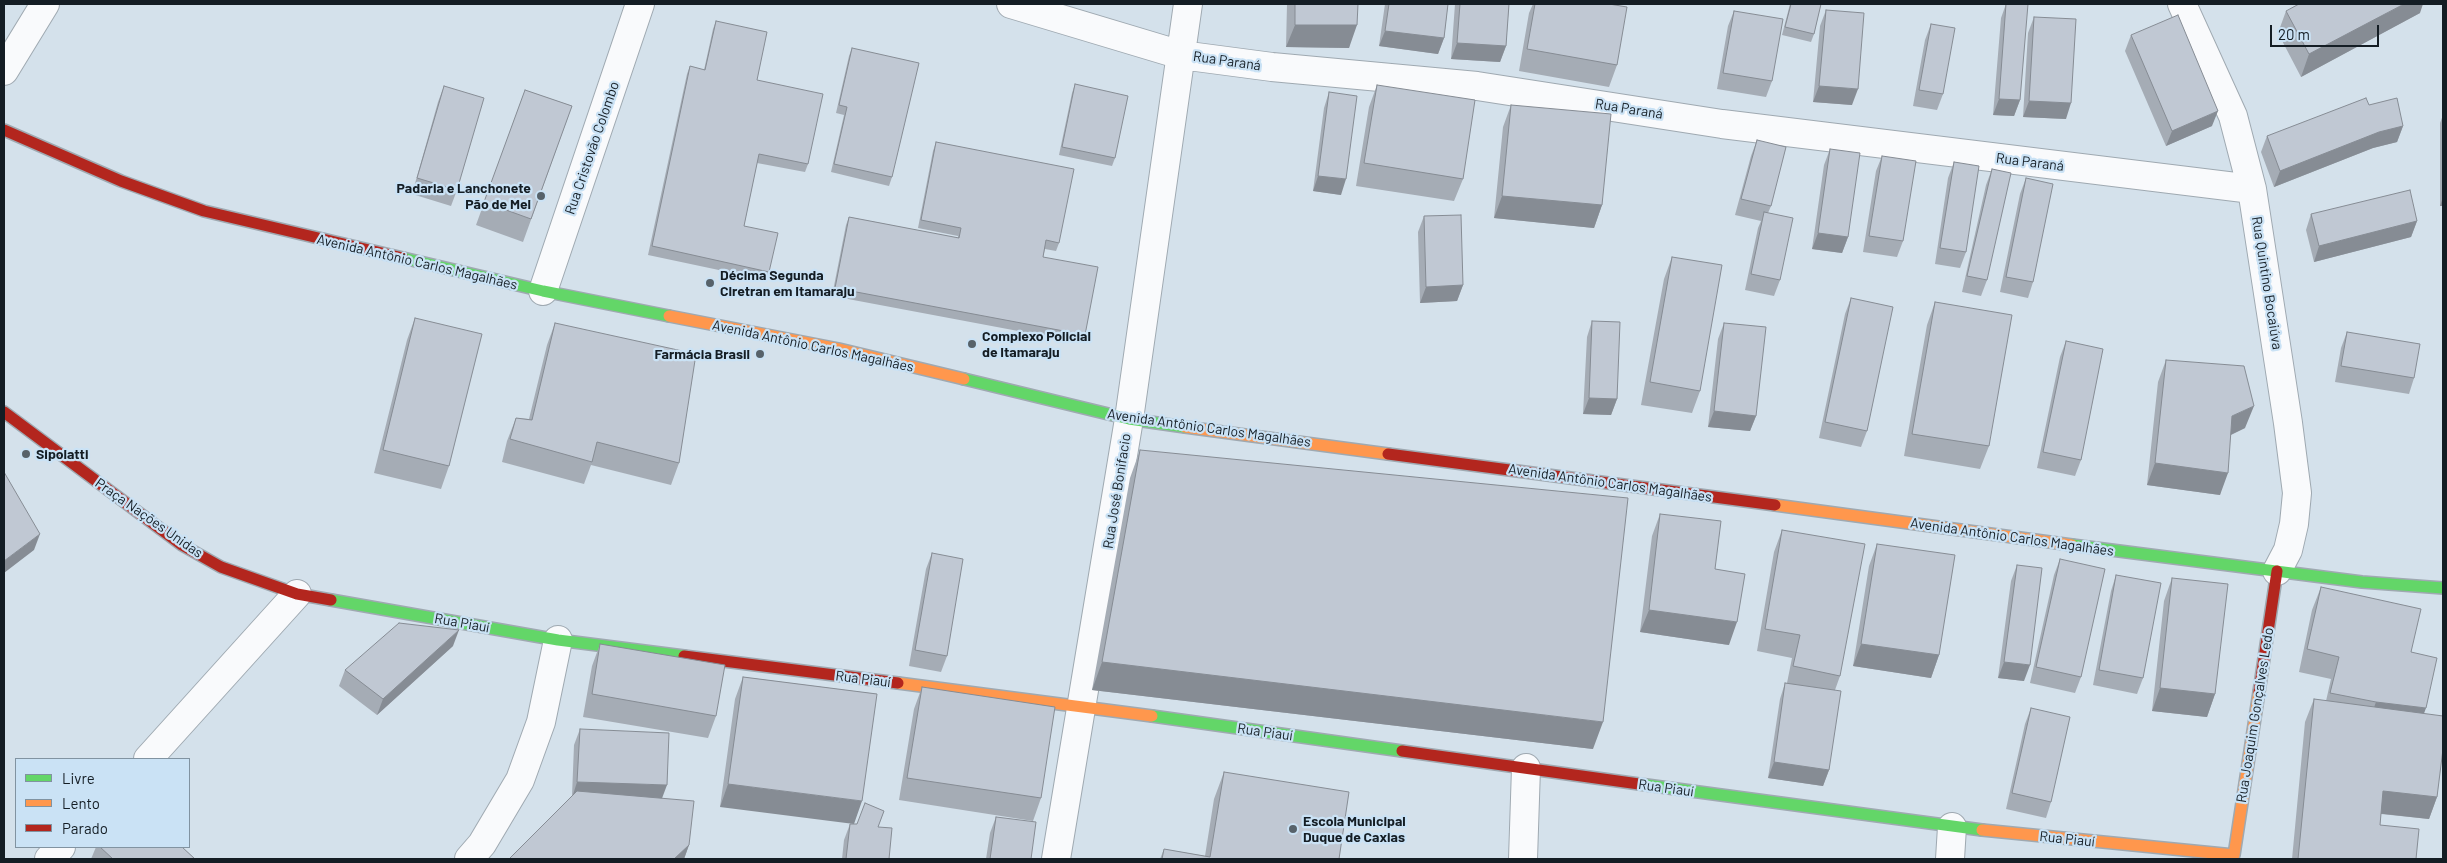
<!DOCTYPE html>
<html>
<head>
<meta charset="utf-8">
<style>
	body { margin:0 }
	#map { position:relative; width:2447px; height:863px; overflow:hidden; background:#d4e1eb; font-family:Barlow,sans-serif }
	canvas { display:block }
	.frame { position:absolute; inset:0; border:5px solid #141d24; pointer-events:none }
	.legend { position:absolute; left:15px; top:758px; width:175px; height:90px; box-sizing:border-box; background:#cae2f5; border:1px solid #8193a1; margin:0; padding:6px 9px; list-style:none; font-size:15px; color:#141d24 }
	.legend li { display:flex; align-items:center; gap:10px; height:25px }
	.legend b { width:25px; border:1px solid #8193a1 }
	.scale { position:absolute; left:2270px; top:25px; width:109px; height:22px; box-sizing:border-box; border:2px solid #141d24; border-top:0; padding-left:6px; font-size:15px; line-height:18px; white-space:nowrap; color:#141d24; -webkit-text-stroke:4px #cae2f5; paint-order:stroke }
</style>
</head>
<body>
<div id="map">
<canvas width="2447" height="863"></canvas>
<div class="frame"></div>
<ul class="legend">
<li><b style="height:6px;background:#63d668"></b>Livre</li>
<li><b style="height:6px;background:#ff974d"></b>Lento</li>
<li><b style="height:6px;background:#b3261e"></b>Parado</li>
</ul>
<div class="scale">20 m</div>
</div>
<script>
const ctx = document.querySelector('canvas').getContext('2d');
ctx.lineJoin = 'round';
const poly = rows => new Path2D(rows.map(r => 'M' + r).join(''));
function strokePath(path, color, width, dash) { ctx.strokeStyle = color; ctx.lineWidth = width; ctx.lineCap = dash ? 'butt' : 'round'; ctx.setLineDash(dash || []); ctx.stroke(path); }
function paint(path, color) { ctx.fillStyle = color; ctx.fill(path, 'evenodd'); }
function drawText(font, color, halo, rows, align = 'center') {
  ctx.font = font + ' Barlow,sans-serif'; ctx.lineWidth = 4.5; ctx.setLineDash([]); ctx.textBaseline = 'middle'; ctx.strokeStyle = halo; ctx.fillStyle = color; for (const [text, x, y, turn = 0] of rows) {
    ctx.save(); ctx.translate(x, y); ctx.rotate((+turn || 0) * Math.PI / 180); ctx.textAlign = isNaN(turn) ? turn : align; if (halo) ctx.strokeText(text, 0, 0); ctx.fillText(text, 0, 0); ctx.restore();
  }
}
const street = poly([
	[1011,4,1181,55,1272,67,1477,86,1722,124,2252,189],
	[2182,4,2233,116,2252,189,2288,423,2297,493,2294,524,2288,550,2277,571],
	[4,71,45,4],
	[543,291,640,4],
	[148,759,297,594],
	[49,859,61,847],
	[469,859,482,844,520,780,541,722,558,640],
	[1056,859,1129,419,1188,4],
	[1523,859,1526,768],
	[1950,859,1952,827]
]);
const fast = poly([
	[403,258,543,291,669,316],
	[964,379,1129,419,1185,427],
	[2072,545,2362,582,2443,588],
	[331,600,558,640,684,656],
	[1152,716,1402,751],
	[1639,784,1982,830]
]);
const slow = poly([
	[669,316,839,349,964,379],
	[1185,427,1388,454],
	[1775,505,2072,545],
	[898,683,1152,716],
	[1982,830,2234,855,2259,692]
]);
const jam = poly([
	[4,130,121,181,204,211,403,258],
	[4,412,182,545,221,567,297,594,331,600],
	[1388,454,1775,505],
	[684,656,898,683],
	[2259,692,2277,571],
	[1402,751,1639,784]
]);
const wall = poly([
	[1287,4,1358,4,1349,48,1286,47],
	[1385,4,1448,4,1444,38,1438,54,1379,46],
	[1455,4,1509,4,1506,46,1500,62,1451,59],
	[1533,4,1609,4,1617,65,1609,87,1519,71,1529,13],
	[1790,4,1821,4,1814,34,1811,42,1782,35],
	[2006,4,2023,4,2020,100,2014,116,1993,115,2001,18],
	[1826,10,1852,105,1813,102,1820,26],
	[1734,11,1772,81,1766,97,1717,89,1728,26],
	[2286,11,2420,13,2301,77,2278,33],
	[2034,17,2066,119,2023,117,2028,33],
	[716,21,757,80,808,164,805,172,757,163,744,226,769,272,766,280,648,255,687,74,690,66,704,70,713,29],
	[1931,24,1943,94,1937,110,1913,106,1925,40],
	[2131,35,2212,126,2166,146,2125,51],
	[852,48,892,177,889,186,831,172,844,115,836,113,849,56],
	[1075,84,1115,158,1112,166,1059,155,1072,93],
	[1377,85,1463,179,1454,201,1356,186,1369,107],
	[444,86,457,190,451,206,412,194,438,102],
	[525,90,572,106,523,242,476,225],
	[1329,92,1341,195,1313,191,1324,108],
	[1511,105,1602,205,1594,228,1494,218,1503,127],
	[2369,105,2403,126,2397,142,2373,148,2274,187,2261,152,2267,136],
	[2443,115,2443,206,2440,206,2440,123],
	[1757,140,1771,206,1768,213,1780,280,1774,296,1745,290,1758,228,1761,221,1735,215,1751,156],
	[936,142,1059,243,1056,251,1045,249,1043,257,1085,335,1082,343,832,296,846,225,849,217,958,238,958,236,918,228,933,151],
	[1830,149,1848,237,1842,253,1812,249,1824,165],
	[1882,156,1903,241,1897,257,1863,252,1876,171],
	[1954,162,1966,252,1960,268,1935,264,1948,178],
	[1992,169,1987,280,1981,296,1962,292,1986,185],
	[2026,178,2033,282,2028,298,2000,292,2020,194],
	[2311,214,2417,221,2411,237,2314,262,2306,230],
	[1424,216,1463,285,1457,301,1420,303,1418,232],
	[1672,257,1700,391,1692,413,1641,405,1664,279],
	[1851,298,1867,431,1861,447,1819,438,1845,314],
	[1935,302,1989,446,1980,469,1904,456,1927,325],
	[415,318,449,466,441,489,374,473,407,340],
	[1592,321,1617,399,1611,415,1583,414,1587,337],
	[555,323,679,463,671,485,591,465,584,484,502,462,507,441,516,418,529,419,547,345],
	[1724,323,1756,416,1750,431,1708,427,1718,339],
	[2347,332,2414,378,2409,394,2335,382,2341,348],
	[2066,341,2081,460,2075,476,2037,468,2060,357],
	[2166,360,2245,428,2231,435,2220,495,2147,485,2158,382],
	[1140,450,1593,749,1092,690,1130,478],
	[1660,514,1715,569,1729,645,1640,632,1652,536],
	[1782,530,1840,676,1835,690,1829,770,1823,786,1768,778,1780,699,1785,683,1787,683,1792,658,1757,651,1774,552],
	[1877,544,1939,655,1931,678,1853,666,1869,566],
	[932,553,947,656,941,672,909,666,926,569],
	[2060,559,2081,677,2075,693,2030,683,2054,575],
	[2017,565,2024,681,1998,678,2011,581],
	[2116,575,2143,678,2137,694,2093,685,2111,591],
	[2172,578,2215,694,2207,717,2152,711,2164,601],
	[2321,587,2411,652,2424,714,2437,797,2429,819,2381,814,2380,825,2416,859,2292,859,2305,722,2314,699,2326,701,2331,679,2299,672,2312,610],
	[600,644,716,716,708,738,583,717,592,666],
	[453,646,377,715,339,686,345,670],
	[743,677,877,694,720,807,735,699],
	[922,687,1041,798,1033,821,899,800,914,709],
	[2031,708,2051,802,2046,818,2006,809,2025,724],
	[580,729,662,798,689,845,684,859,509,859,572,796,574,745],
	[1224,772,1339,859,1160,859,1164,849,1205,856,1214,799],
	[884,811,878,827,889,859,842,859,844,840,850,824,857,824],
	[996,817,1031,859,986,859,990,833],
	[96,847,182,847,195,859,91,859]
]);
const shadedWall = poly([
	[2404,4,2423,4,2420,13,2301,77,2309,54],
	[1295,25,1357,25,1349,48,1286,47],
	[1385,31,1444,38,1438,54,1379,46],
	[1457,43,1506,46,1500,62,1451,59],
	[1819,86,1858,89,1852,105,1813,102],
	[1999,99,2020,100,2014,116,1993,115],
	[2029,101,2071,103,2066,119,2023,117],
	[2218,111,2212,126,2166,146,2172,131],
	[2403,126,2397,142,2373,148,2274,187,2280,171,2379,132],
	[1318,176,1346,179,1341,195,1313,191],
	[1502,196,1602,205,1594,228,1494,218],
	[2443,197,2443,206,2440,206],
	[2417,221,2411,237,2314,262,2319,246],
	[1818,233,1848,237,1842,253,1812,249],
	[1463,285,1457,301,1420,303,1426,287],
	[1589,398,1617,399,1611,415,1583,414],
	[2254,406,2245,428,2224,438,2232,416],
	[1714,411,1756,416,1750,431,1708,427],
	[2155,463,2228,473,2220,495,2147,485],
	[40,534,34,550,4,573,4,561],
	[1649,610,1737,622,1729,645,1640,632],
	[459,630,453,646,377,715,383,699],
	[1861,644,1939,655,1931,678,1853,666],
	[1102,662,1603,722,1593,749,1092,690],
	[2004,662,2030,665,2024,681,1998,678],
	[2160,688,2215,694,2207,717,2152,711],
	[2376,702,2426,708,2418,730,2368,724],
	[1774,762,1829,770,1823,786,1768,778],
	[577,782,667,785,661,801,572,798],
	[728,784,862,801,854,824,720,807],
	[2383,791,2437,797,2429,819,2375,813],
	[689,845,684,859,674,859]
]);
const building = poly([
	[1295,4,1358,4,1357,25,1295,25,1295,4],
	[1389,4,1448,4,1444,38,1385,31,1389,4],
	[1460,4,1509,4,1506,46,1457,43,1460,4],
	[1535,4,1609,4,1627,7,1617,65,1527,49,1535,4],
	[1791,4,1821,4,1814,34,1785,27,1791,4],
	[2006,4,2028,4,2020,100,1999,99,2006,4],
	[2299,4,2404,4,2309,54,2286,11,2299,4],
	[1826,10,1864,13,1858,89,1819,86,1826,10],
	[1734,11,1783,19,1772,81,1723,73,1734,11],
	[2178,15,2218,111,2172,131,2131,35,2178,15],
	[2034,17,2076,19,2071,103,2029,101,2034,17],
	[716,21,767,32,757,80,823,94,808,164,759,154,744,226,778,233,769,272,652,246,690,66,705,70,716,21],
	[1931,24,1955,28,1943,94,1919,90,1931,24],
	[852,48,919,63,892,177,834,164,847,107,839,105,852,48],
	[1075,84,1128,96,1115,158,1062,147,1075,84],
	[1377,85,1475,100,1463,179,1364,163,1377,85],
	[444,86,484,98,457,190,417,178,444,86],
	[525,90,572,106,531,219,484,202,525,90],
	[1329,92,1357,96,1346,179,1318,176,1329,92],
	[2366,98,2369,105,2397,98,2403,126,2379,132,2280,171,2267,136,2366,98],
	[1511,105,1611,114,1602,205,1502,196,1511,105],
	[1757,140,1786,147,1771,206,1741,199,1757,140],
	[936,142,1074,169,1059,243,1046,240,1043,257,1098,267,1085,335,835,288,849,217,959,238,961,228,921,220,936,142],
	[1830,149,1860,153,1848,237,1818,233,1830,149],
	[1882,156,1916,161,1903,241,1869,236,1882,156],
	[1954,162,1979,166,1966,252,1940,248,1954,162],
	[1992,169,2011,173,1987,280,1967,276,1992,169],
	[2026,178,2053,184,2033,282,2006,277,2026,178],
	[2410,190,2417,221,2319,246,2311,214,2410,190],
	[1764,212,1793,218,1780,280,1751,274,1764,212],
	[1461,215,1463,285,1426,287,1424,216,1461,215],
	[1672,257,1722,265,1700,391,1650,382,1672,257],
	[1851,298,1893,307,1867,431,1825,422,1851,298],
	[1935,302,2012,315,1989,446,1912,434,1935,302],
	[415,318,482,334,449,466,383,450,415,318],
	[1592,321,1620,322,1617,399,1589,398,1592,321],
	[555,323,696,354,679,463,597,442,592,462,510,439,516,418,532,420,555,323],
	[1724,323,1766,327,1756,416,1714,411,1724,323],
	[2347,332,2420,344,2414,378,2341,366,2347,332],
	[2066,341,2103,349,2081,460,2043,452,2066,341],
	[2166,360,2244,366,2254,406,2232,416,2228,473,2155,463,2166,360],
	[1140,450,1628,498,1603,722,1102,662,1140,450],
	[4,472,40,534,4,561,4,472],
	[1660,514,1721,521,1715,569,1745,574,1737,622,1649,610,1660,514],
	[1782,530,1865,544,1840,676,1793,666,1800,635,1765,629,1782,530],
	[1877,544,1955,555,1939,655,1861,644,1877,544],
	[932,553,963,559,947,656,915,650,932,553],
	[2060,559,2105,569,2081,677,2036,667,2060,559],
	[2017,565,2042,568,2030,665,2004,662,2017,565],
	[2116,575,2161,583,2143,678,2099,670,2116,575],
	[2172,578,2228,584,2215,694,2160,688,2172,578],
	[2321,587,2421,609,2411,652,2437,658,2426,708,2376,702,2330,693,2339,657,2307,649,2321,587],
	[399,623,459,630,383,699,345,670,399,623],
	[600,644,725,665,716,716,592,694,600,644],
	[743,677,877,694,862,801,728,784,743,677],
	[1785,683,1841,691,1829,770,1774,762,1785,683],
	[922,687,1055,707,1041,798,907,778,922,687],
	[2314,699,2443,716,2443,749,2437,797,2383,791,2380,825,2419,829,2416,859,2298,859,2314,699],
	[2031,708,2070,717,2051,802,2012,793,2031,708],
	[580,729,669,733,667,785,577,782,580,729],
	[1224,772,1349,792,1339,859,1162,859,1164,849,1210,857,1224,772],
	[577,791,694,801,689,845,674,859,509,859,577,791],
	[865,803,884,811,878,827,892,828,889,859,846,859,850,824,857,824,865,803],
	[996,817,1036,822,1031,859,990,859,996,817],
	[100,847,182,847,195,859,113,859,100,847]
]);
const markers = [
	[541,196,5,"#57626a"],
	[710,283,5,"#57626a"],
	[972,344,5,"#57626a"],
	[760,354,5,"#57626a"],
	[26,454,5,"#57626a"],
	[1293,829,5,"#57626a"]
];
const streetNames = [
	["Rua Paraná",1227,61,8],
	["Rua Paraná",1629,109,9],
	["Rua Cristovão Colombo",592,148,-71],
	["Rua Paraná",2030,162,7],
	["Avenida Antônio Carlos Magalhães",417,262,13],
	["Rua Quintino Bocaiúva",2267,283,81],
	["Avenida Antônio Carlos Magalhães",813,346,12],
	["Avenida Antônio Carlos Magalhães",1209,428,8],
	["Avenida Antônio Carlos Magalhães",1610,483,8],
	["Rua José Bonifacio",1117,491,-81],
	["Praça Nações Unidas",149,518,35],
	["Avenida Antônio Carlos Magalhães",2012,537,8],
	["Rua Piauí",462,623,10],
	["Rua Piauí",863,679,7],
	["Rua Joaquim Gonçalves Ledo",2255,715,-81],
	["Rua Piauí",1265,732,8],
	["Rua Piauí",1666,788,8],
	["Rua Piauí",2067,839,6]
];
const poiNames = [
	["Padaria e Lanchonete",531,188,"right"],
	["Pão de Mel",531,204,"right"],
	["Décima Segunda",720,275],
	["Ciretran em Itamaraju",720,291],
	["Complexo Policial",982,336],
	["de Itamaraju",982,352],
	["Farmácia Brasil",750,354,"right"],
	["Sipolatti",36,454],
	["Escola Municipal",1303,821],
	["Duque de Caxias",1303,837]
];
strokePath(street, '#9fa9b1', 30);
strokePath(fast, '#9fa9b1', 14);
strokePath(slow, '#9fa9b1', 14);
strokePath(jam, '#9fa9b1', 14);
strokePath(street, '#f9fafc', 28);
strokePath(fast, '#63d668', 11);
strokePath(slow, '#ff974d', 11);
strokePath(jam, '#b3261e', 11);
paint(wall, '#a5acb5');
paint(shadedWall, '#868c94');
paint(building, '#c0c8d3');
strokePath(building, '#868c94', 1);
for (const [x, y, r, color] of markers) { const dot = new Path2D(); dot.arc(x, y, r, 0, 2 * Math.PI); ctx.fillStyle = color; ctx.fill(dot); strokePath(dot, '#cae2f5', 2); }
drawText('14px', '#141d24', '#cae2f5', streetNames);
drawText('bold 14px', '#141d24', '#cae2f5', poiNames, 'left');
</script>
</body>
</html>
